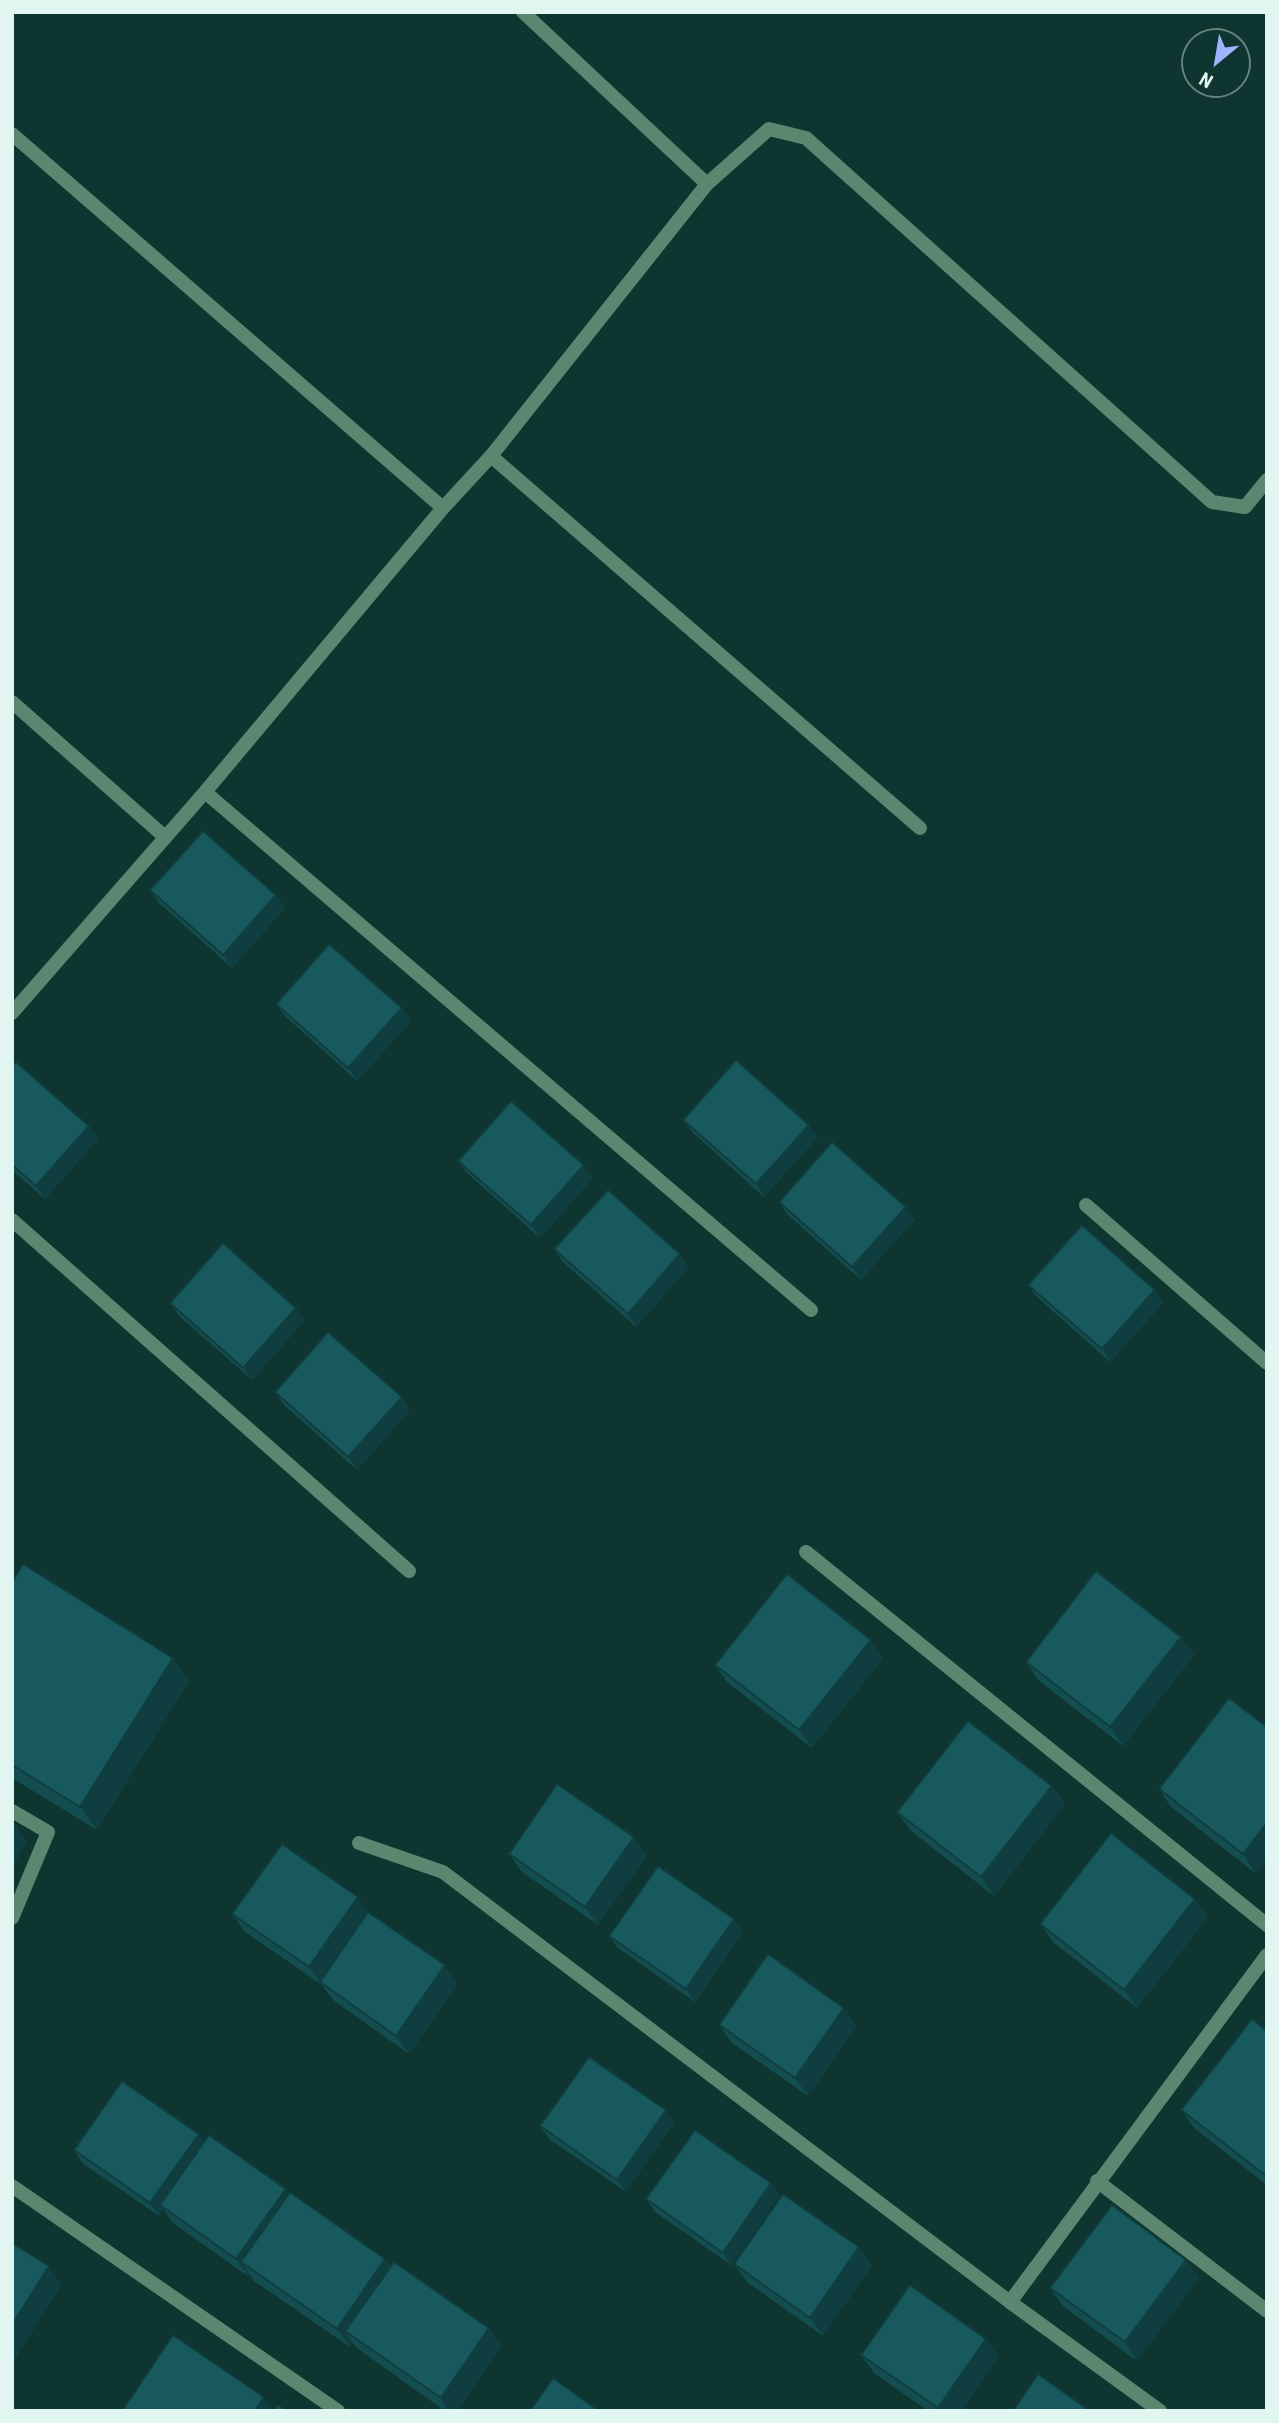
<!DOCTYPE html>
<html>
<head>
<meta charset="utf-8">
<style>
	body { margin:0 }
	#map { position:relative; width:1279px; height:2423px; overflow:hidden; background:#0e352f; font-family:"Roboto Condensed",sans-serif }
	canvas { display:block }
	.frame { position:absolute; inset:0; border:14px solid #e1f6f1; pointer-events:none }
	.north { position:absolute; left:1181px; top:28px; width:70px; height:70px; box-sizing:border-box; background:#0e352f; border:2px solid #62827d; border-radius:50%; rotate:210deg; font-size:19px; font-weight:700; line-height:28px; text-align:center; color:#e1f6f1 }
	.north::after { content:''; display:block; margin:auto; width:24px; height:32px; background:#9eb4fd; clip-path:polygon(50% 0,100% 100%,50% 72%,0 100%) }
</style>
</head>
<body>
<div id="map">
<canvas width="1279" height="2423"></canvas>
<div class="frame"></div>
<div class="north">N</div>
</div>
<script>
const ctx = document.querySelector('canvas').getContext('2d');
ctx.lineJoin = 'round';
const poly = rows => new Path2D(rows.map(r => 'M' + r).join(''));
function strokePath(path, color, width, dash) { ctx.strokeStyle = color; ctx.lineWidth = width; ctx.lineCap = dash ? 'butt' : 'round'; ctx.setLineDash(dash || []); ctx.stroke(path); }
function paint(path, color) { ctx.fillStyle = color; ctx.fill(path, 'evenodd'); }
const lane = poly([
	[12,1220,409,1571],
	[806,1552,1267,1925],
	[12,1811,48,1832,12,1918],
	[12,2186,338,2411]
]);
const street = poly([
	[523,12,707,184],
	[12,134,443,508],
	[491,456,920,828],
	[12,702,165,837],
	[205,792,443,508,491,456,707,184,769,129,806,138,1212,502,1245,507,1267,480],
	[12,1013,205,792,811,1310],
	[1086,1205,1267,1363],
	[359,1843,443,1872,1010,2302],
	[1097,2181,1267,2311],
	[1160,2411,1010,2302,1267,1955]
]);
const wall = poly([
	[150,890,276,895,285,908,232,968,159,903],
	[276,1004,402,1008,411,1021,357,1081,285,1016],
	[12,1066,89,1126,98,1139,45,1199,12,1170],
	[683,1120,818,1137,764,1197,692,1132],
	[458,1161,584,1165,593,1178,540,1238,467,1173],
	[779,1202,906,1207,914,1220,861,1280,788,1215],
	[554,1249,689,1267,636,1327,563,1262],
	[1028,1285,1155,1290,1164,1302,1110,1362,1037,1297],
	[170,1303,305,1320,252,1380,179,1316],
	[275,1392,410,1410,357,1470,284,1405],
	[12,1582,189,1681,97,1830,12,1778],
	[1181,1637,1194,1655,1123,1746,1038,1680,1026,1662],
	[883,1658,812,1748,728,1683,715,1665],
	[1267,1727,1267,1858,1255,1873,1171,1807,1159,1789],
	[1052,1786,1065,1804,994,1896,910,1830,897,1812],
	[509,1854,647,1855,598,1925,522,1872],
	[1195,1899,1208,1917,1137,2008,1053,1942,1040,1924],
	[368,1912,458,1984,409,2054,333,2000,322,1985,245,1932,232,1914],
	[734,1919,743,1932,695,2002,618,1948,609,1936],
	[719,2025,857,2026,808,2096,732,2043],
	[1267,2031,1267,2185,1194,2128,1181,2110],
	[674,2122,626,2192,549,2139,540,2126],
	[199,2134,204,2142,289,2194,385,2259,391,2266,502,2346,457,2411,445,2411,358,2349,353,2343,350,2347,254,2281,250,2275,249,2277,173,2223,163,2209,159,2216,82,2163,74,2150],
	[771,2183,780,2195,731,2265,655,2212,646,2199],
	[1186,2260,1199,2278,1137,2361,1063,2306,1050,2288],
	[734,2264,872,2265,823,2336,747,2282],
	[861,2355,999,2357,962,2411,928,2411,874,2373]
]);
const shadedWall = poly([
	[276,895,285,908,232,968,223,955],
	[402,1008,411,1021,357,1081,348,1068],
	[809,1125,818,1137,764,1197,756,1184],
	[89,1126,98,1139,45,1199,36,1186],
	[584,1165,593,1178,540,1238,531,1225],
	[906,1207,914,1220,861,1280,852,1267],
	[680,1254,689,1267,636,1327,628,1314],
	[1155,1290,1164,1302,1110,1362,1102,1349],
	[296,1308,305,1320,252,1380,243,1368],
	[402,1397,410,1410,357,1470,348,1457],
	[1181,1637,1194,1655,1123,1746,1110,1727],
	[871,1640,883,1658,812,1748,799,1730],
	[173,1658,189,1681,97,1830,80,1807],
	[1052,1786,1065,1804,994,1896,981,1877],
	[12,1821,27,1841,12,1868],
	[1267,1823,1267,1858,1255,1873,1243,1854],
	[634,1837,647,1855,598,1925,585,1907],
	[358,1897,370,1915,320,1982,322,1985,309,1967],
	[1195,1899,1208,1917,1137,2008,1124,1990],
	[734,1919,743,1932,695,2002,686,1989],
	[445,1965,458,1984,409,2054,396,2036],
	[844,2008,857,2026,808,2096,795,2078],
	[666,2110,674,2122,626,2192,617,2180],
	[199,2134,208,2146,160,2205,163,2209,159,2216,150,2203],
	[771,2183,780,2195,731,2265,723,2253],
	[286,2189,298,2207,241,2262,250,2275,249,2277,236,2259],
	[859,2247,872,2265,823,2336,810,2318],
	[385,2259,398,2277,345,2331,353,2343,350,2347,337,2329],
	[1186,2260,1199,2278,1137,2361,1125,2342],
	[49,2266,62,2285,12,2364,12,2325],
	[489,2328,502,2346,457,2411,449,2411,441,2398],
	[986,2339,999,2357,962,2411,940,2411,938,2408],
	[264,2397,274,2411,255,2411]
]);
const building = poly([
	[203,831,276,895,223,955,150,890,203,831],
	[329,944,402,1008,348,1068,276,1004,329,944],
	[736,1060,809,1125,756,1184,683,1120,736,1060],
	[16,1062,89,1126,36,1186,12,1165,12,1066,16,1062],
	[511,1101,584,1165,531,1225,458,1161,511,1101],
	[832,1142,906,1207,852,1267,779,1202,832,1142],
	[608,1190,680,1254,628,1314,554,1249,608,1190],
	[1082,1225,1155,1290,1102,1349,1028,1285,1082,1225],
	[223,1243,296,1308,243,1368,170,1303,223,1243],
	[328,1332,402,1397,348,1457,275,1392,328,1332],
	[23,1564,173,1658,80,1807,12,1765,12,1582,23,1564],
	[1096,1571,1181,1637,1110,1727,1026,1662,1096,1571],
	[787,1574,871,1640,799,1730,715,1665,787,1574],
	[1229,1698,1267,1727,1267,1823,1243,1854,1159,1789,1229,1698],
	[968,1721,1052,1786,981,1877,897,1812,968,1721],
	[557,1784,634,1837,585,1907,509,1854,557,1784],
	[1111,1833,1195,1899,1124,1990,1040,1924,1111,1833],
	[282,1844,358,1897,309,1967,232,1914,282,1844],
	[658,1866,734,1919,686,1989,609,1936,658,1866],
	[368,1912,445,1965,396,2036,320,1982,368,1912],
	[768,1954,844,2008,795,2078,719,2025,768,1954],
	[1252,2019,1267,2031,1267,2173,1265,2175,1181,2110,1252,2019],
	[589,2057,666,2110,617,2180,540,2126,589,2057],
	[122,2081,199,2134,150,2203,74,2150,122,2081],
	[695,2130,771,2183,723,2253,646,2199,695,2130],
	[209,2135,286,2189,236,2259,160,2205,209,2135],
	[290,2192,385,2259,337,2329,241,2262,290,2192],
	[783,2194,859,2247,810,2318,734,2264,783,2194],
	[1112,2205,1186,2260,1125,2342,1050,2288,1112,2205],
	[12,2243,49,2266,12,2325,12,2243],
	[394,2262,489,2328,441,2398,345,2331,394,2262],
	[910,2285,986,2339,938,2408,861,2355,910,2285],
	[173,2335,264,2397,255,2411,122,2411,173,2335],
	[1038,2374,1090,2411,1013,2411,1038,2374],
	[553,2378,599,2411,530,2411,553,2378],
	[278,2405,287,2411,274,2411,278,2405]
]);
strokePath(lane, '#5d8671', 14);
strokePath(street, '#5d8671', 14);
paint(wall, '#144d4f');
paint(shadedWall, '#103e40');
paint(building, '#17595c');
strokePath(building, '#103e40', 2);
</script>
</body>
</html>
